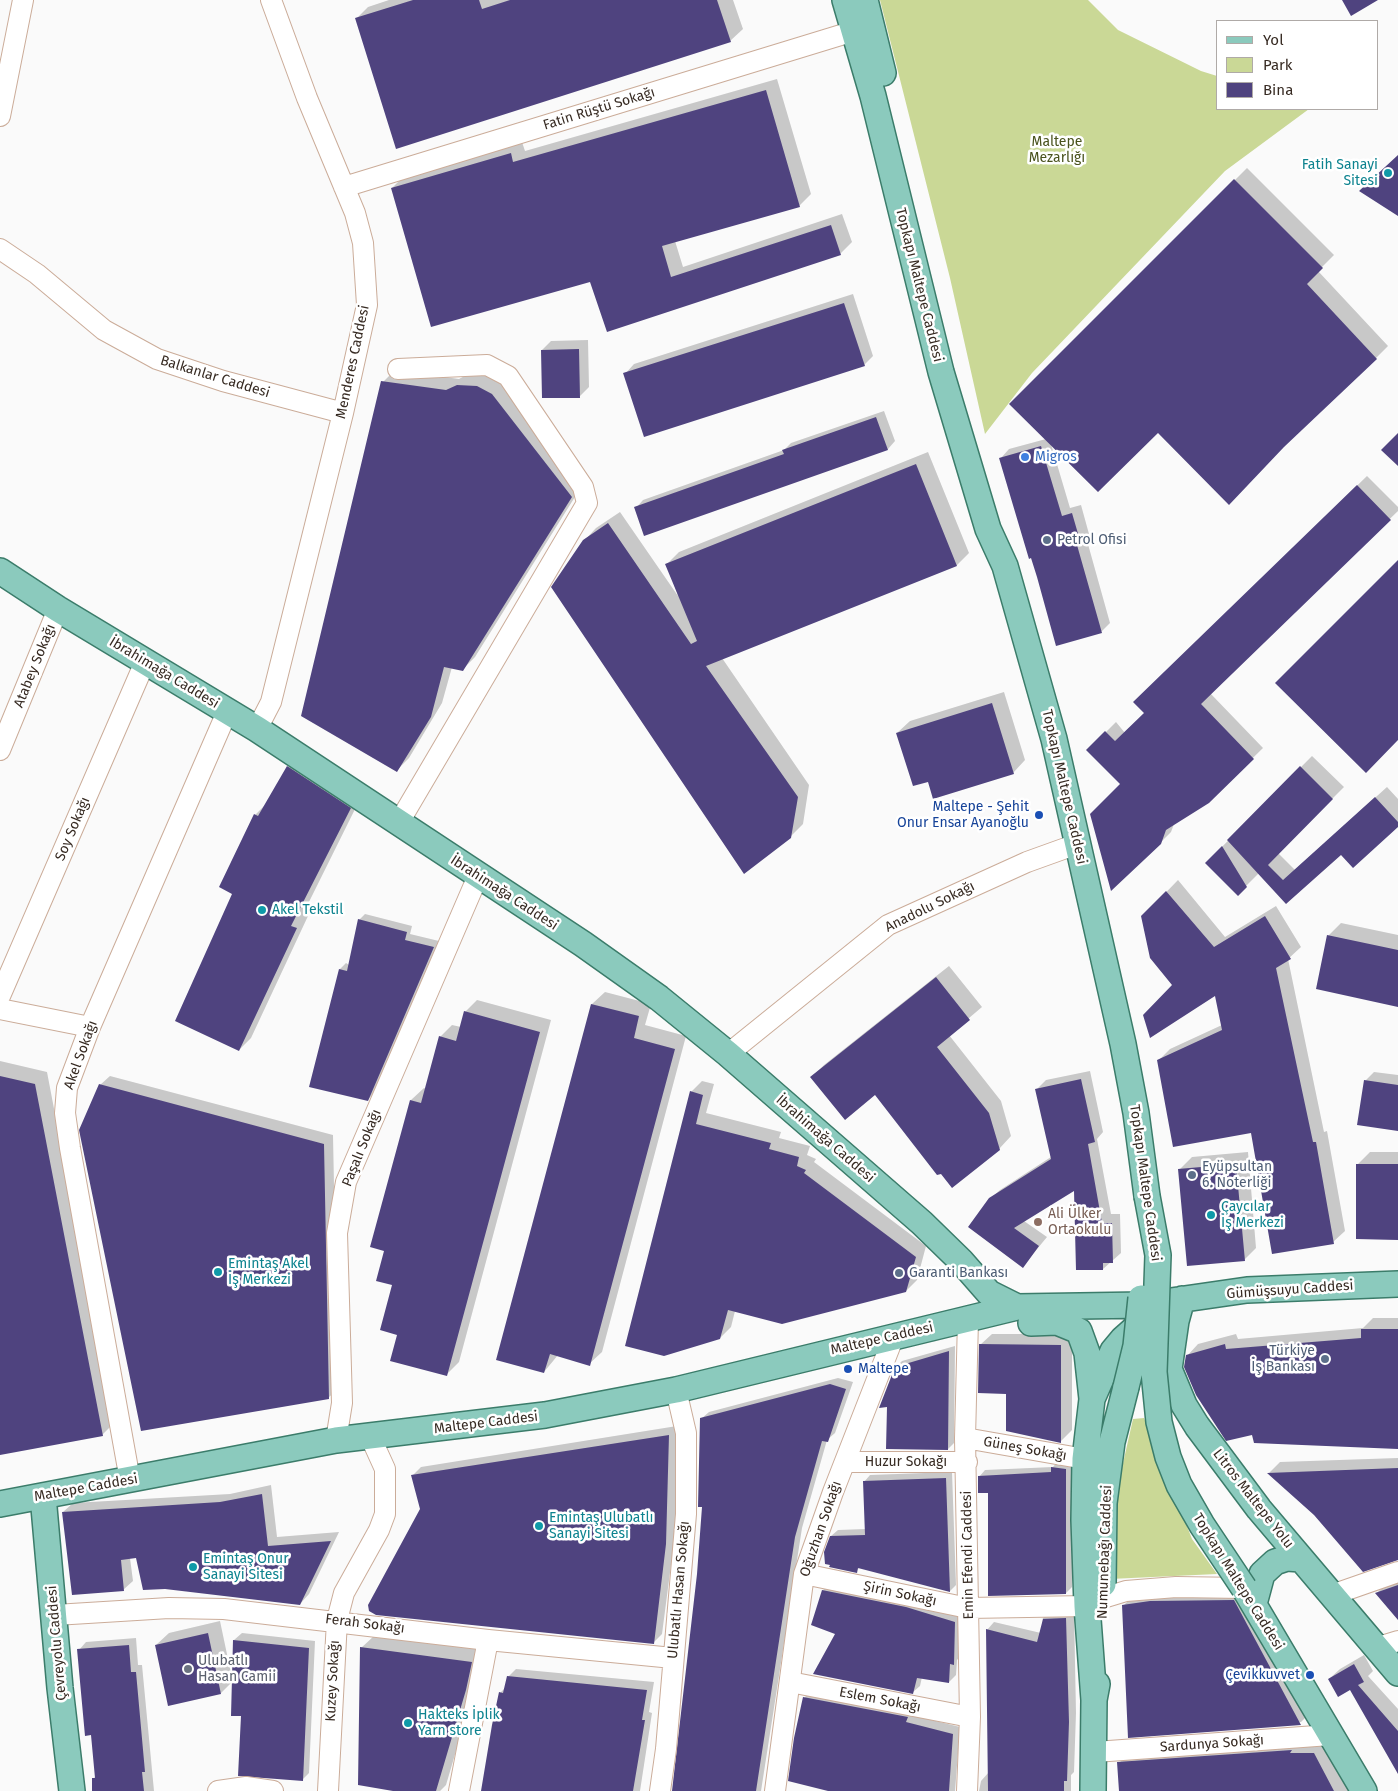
<!DOCTYPE html>
<html>
<head>
<meta charset="utf-8">
<style>
	body { margin:0 }
	#map { position:relative; width:1398px; height:1791px; overflow:hidden; background:#fafafa; font-family:"Fira Sans",sans-serif }
	canvas { display:block }
	.legend { position:absolute; left:1216px; top:20px; width:162px; height:90px; box-sizing:border-box; background:#fff; border:1px solid #afaaa7; margin:0; padding:6px 9px; list-style:none; font-size:15px; color:#372b23 }
	.legend li { display:flex; align-items:center; gap:10px; height:25px }
	.legend b { width:25px; border:1px solid #afaaa7 }
</style>
</head>
<body>
<div id="map">
<canvas width="1398" height="1791"></canvas>
<ul class="legend">
<li><b style="height:6px;background:#8bcabd"></b>Yol</li>
<li><b style="height:14px;background:#cad896"></b>Park</li>
<li><b style="height:14px;background:#4f437f"></b>Bina</li>
</ul>
</div>
<script>
const ctx = document.querySelector('canvas').getContext('2d');
ctx.lineJoin = 'round';
function paint(path, color) { ctx.fillStyle = color; ctx.fill(path, 'evenodd'); }
const poly = rows => new Path2D(rows.map(r => 'M' + r).join(''));
function strokePath(path, color, width, dash) { ctx.strokeStyle = color; ctx.lineWidth = width; ctx.lineCap = dash ? 'butt' : 'round'; ctx.setLineDash(dash || []); ctx.stroke(path); }
function drawText(font, color, halo, rows, align = 'center') {
  ctx.font = font + ' "Fira Sans",sans-serif'; ctx.lineWidth = 5; ctx.setLineDash([]); ctx.textBaseline = 'middle'; ctx.strokeStyle = halo; ctx.fillStyle = color; for (const [text, x, y, turn = 0] of rows) {
    ctx.save(); ctx.translate(x, y); ctx.rotate((+turn || 0) * Math.PI / 180); ctx.textAlign = isNaN(turn) ? turn : align; if (halo) ctx.strokeText(text, 0, 0); ctx.fillText(text, 0, 0); ctx.restore();
  }
}
const green = poly([
	[880,0,1088,0,1118,30,1201,71,1217,76,1217,109,1309,109,1225,171,1032,373,985,434,950,278],
	[1144,1418,1192,1539,1217,1574,1110,1579,1119,1481,1133,1419]
]);
const shadow = poly([
	[389,0,733,0,743,29,730,41,356,19,368,7],
	[777,79,811,194,799,206,675,241,683,267,842,214,852,242,840,254,608,330,591,280,392,188,404,176,522,142,525,151],
	[1247,168,1334,255,1318,271,1388,346,1376,358,1158,431,1051,444,1070,508,1081,505,1089,534,1086,537,1110,623,1102,631,1057,644,1038,576,1001,458,1009,449,1046,439,1011,404],
	[853,294,873,356,864,365,625,374,634,364],
	[588,340,589,387,580,396,542,350,551,341],
	[395,370,459,379,470,373,490,374,513,390,583,484,475,657,462,670,452,667,442,703,409,758,396,771,383,382],
	[884,411,895,441,888,449,645,534,636,508,643,500,784,450,791,443],
	[928,452,969,553,957,565,722,658,809,785,803,824,790,837,584,541,596,528,620,512,678,596,667,564,679,552],
	[1367,476,1398,507,1398,511,1210,693,1263,748,1208,802,1174,824,1171,832,1160,843,1121,784,1088,750,1116,722,1125,733,1146,713,1135,702],
	[1004,692,1025,760,1013,773,928,780,897,733,910,721],
	[300,754,362,795,303,914,308,916,251,1038,239,1050,234,894,255,815,267,803,288,767],
	[1312,756,1344,787,1278,853,1295,870,1387,787,1398,799,1398,825,1341,853,1286,903,1259,873,1238,894,1206,863],
	[1178,880,1225,937,1276,906,1301,947,1288,959,1324,1132,1327,1131,1345,1231,1333,1242,1252,1132,1159,1060,1170,1049,1222,1025,1216,994,1173,985,1143,916],
	[365,914,412,926,410,934,439,941,373,1094,368,1100,340,969,346,963,349,965,359,920],
	[1341,923,1398,935,1398,1006,1328,936],
	[949,966,982,1007,949,1035,1001,1101,1011,1136,999,1149,876,1094,812,1077,824,1065],
	[605,992,651,1004,645,1025,686,1036,602,1352,589,1364,558,1355,544,1372,497,1359,592,1004],
	[477,1000,551,1020,459,1362,447,1374,399,1334,394,1284,386,1250,411,1100,424,1088,426,1089,440,1037,452,1025,461,1027,465,1012],
	[0,1061,47,1072,114,1423,102,1435,0,1453],
	[1090,1071,1103,1132,1097,1139,1111,1214,1120,1214,1121,1253,1103,1269,1076,1188,1024,1221,1047,1237,1023,1266,990,1199,1000,1190,1051,1157,1037,1089,1046,1080],
	[1374,1072,1398,1075,1398,1130,1365,1081],
	[110,1076,333,1135,338,1389,328,1398,100,1085],
	[702,1081,714,1084,706,1113,781,1132,779,1138,810,1146,807,1155,816,1159,814,1162,926,1246,917,1280,906,1291,735,1311,731,1327,720,1338,691,1092],
	[1248,1152,1256,1248,1244,1260,1179,1170,1192,1157],
	[1370,1152,1398,1152,1398,1239,1358,1164],
	[1373,1318,1398,1318,1398,1448,1253,1433,1187,1356,1198,1344,1236,1334,1238,1339,1363,1328],
	[992,1334,1072,1334,1072,1430,1061,1441,1007,1393,980,1345],
	[955,1346,954,1443,948,1449,888,1406,896,1367,902,1361],
	[838,1378,853,1382,835,1433,827,1440,802,1528,761,1791,673,1791,697,1597,703,1506,701,1419,709,1412],
	[677,1426,675,1534,662,1634,653,1643,421,1509,412,1476,421,1467],
	[1398,1458,1398,1560,1315,1514,1269,1473,1280,1462],
	[1058,1461,1072,1463,1072,1587,1066,1593,979,1477,985,1470,1053,1467],
	[952,1472,956,1585,950,1591,860,1567,856,1571,831,1536,838,1530,866,1529,864,1482,870,1475],
	[271,1485,277,1537,339,1532,309,1594,300,1604,137,1557,130,1558,133,1581,123,1590,63,1512,73,1503,230,1494],
	[1398,1578,1398,1618,1377,1593,1388,1582],
	[830,1584,961,1615,960,1656,957,1660,956,1675,949,1682,922,1677,920,1686,913,1692,837,1633,823,1590],
	[1247,1588,1313,1710,1301,1722,1129,1736,1124,1605,1136,1593],
	[1050,1611,1074,1611,1076,1713,1074,1772,1071,1775,1071,1791,979,1791,981,1781,989,1772,987,1630,994,1622,1041,1633,1043,1618],
	[220,1621,232,1678,234,1640,242,1633,315,1641,309,1773,302,1780,242,1715,233,1681,221,1693,156,1645,169,1633],
	[374,1636,483,1650,478,1676,446,1785,440,1791,400,1791,361,1648],
	[136,1638,138,1665,142,1665,154,1791,162,1791,94,1791,93,1779,96,1776,92,1734,79,1650,86,1642],
	[1364,1655,1373,1671,1368,1676,1398,1709,1398,1772,1350,1688,1329,1679,1340,1669],
	[516,1669,654,1682,649,1712,652,1713,640,1791,482,1791,501,1692,506,1687,508,1677],
	[812,1690,960,1727,955,1791,833,1791,805,1697],
	[1323,1743,1349,1791,1120,1791,1119,1763,1129,1753]
]);
const building = poly([
	[413,0,479,0,482,9,510,0,717,0,731,42,396,149,355,18],
	[1342,0,1378,0,1351,16],
	[766,90,800,207,662,246,671,277,831,225,841,255,607,332,590,282,431,327,391,188,511,153,513,162],
	[1398,155,1398,216,1359,191],
	[1234,179,1323,268,1307,284,1377,359,1284,447,1229,505,1158,433,1098,492,1009,404],
	[844,303,865,366,644,437,623,373],
	[579,349,580,398,542,398,541,350],
	[381,381,446,390,457,385,477,386,492,394,572,497,463,671,444,667,431,717,397,772,301,716],
	[876,417,888,450,644,536,634,507,784,454,782,450],
	[1398,433,1398,466,1381,450],
	[1041,446,1062,516,1072,513,1081,544,1077,545,1102,633,1056,646,1037,577,1031,558,1029,559,999,458],
	[916,464,957,566,706,666,798,797,791,838,744,874,551,587,583,540,608,523,691,644,697,641,665,564],
	[1357,485,1391,520,1201,704,1254,759,1209,803,1166,830,1161,844,1111,891,1090,814,1120,784,1086,750,1105,731,1115,741,1144,713,1133,702],
	[1398,560,1398,740,1366,773,1275,683],
	[992,703,1014,774,933,799,928,782,913,786,896,733],
	[287,766,351,808,291,926,297,928,239,1051,175,1021,232,894,219,887,254,814,258,816],
	[1300,766,1333,799,1268,865,1283,880,1375,797,1398,822,1398,827,1353,868,1341,855,1286,904,1227,840],
	[1222,846,1247,887,1238,896,1205,863],
	[1166,891,1214,947,1265,916,1291,959,1276,968,1313,1142,1316,1142,1334,1244,1272,1254,1251,1133,1173,1147,1157,1060,1222,1030,1215,996,1150,1038,1143,1015,1172,985,1150,958,1141,916],
	[358,919,407,932,405,940,434,947,368,1101,309,1087,339,969,347,971],
	[1327,935,1398,950,1398,1007,1316,989],
	[936,977,970,1020,937,1047,989,1113,1000,1150,952,1188,941,1174,937,1175,875,1095,845,1120,810,1077],
	[591,1004,639,1016,634,1038,675,1049,590,1366,550,1354,544,1373,496,1360],
	[464,1011,540,1032,447,1376,390,1361,397,1335,380,1330,392,1285,376,1281,384,1251,370,1247,410,1100,421,1103,439,1036,456,1041],
	[0,1076,35,1084,103,1436,0,1455],
	[1081,1079,1095,1142,1088,1144,1102,1223,1112,1223,1113,1263,1103,1263,1103,1270,1076,1270,1074,1191,1014,1228,1039,1246,1023,1268,968,1227,989,1198,1051,1159,1035,1089],
	[1364,1080,1398,1085,1398,1131,1357,1125],
	[99,1084,324,1144,329,1399,141,1431,79,1130],
	[690,1091,703,1095,696,1124,771,1143,769,1149,799,1157,797,1166,806,1170,804,1173,916,1257,906,1292,782,1324,728,1310,720,1339,664,1356,625,1346],
	[1236,1164,1245,1261,1187,1266,1178,1169],
	[1356,1164,1398,1164,1398,1240,1356,1239],
	[1361,1329,1398,1329,1398,1449,1254,1443,1252,1435,1226,1441,1196,1395,1184,1367,1186,1355,1225,1344,1226,1349,1361,1338],
	[979,1344,1061,1345,1061,1443,1006,1431,1006,1394,978,1393],
	[949,1351,948,1450,886,1449,887,1407,879,1408,895,1367],
	[830,1384,846,1389,828,1442,822,1441,795,1537,756,1791,672,1791,697,1574,702,1507,698,1507,700,1418],
	[669,1435,666,1544,654,1644,376,1615,369,1611,368,1605,420,1509,411,1475],
	[1051,1467,1066,1469,1066,1594,988,1596,988,1493,978,1493,978,1476,1051,1472],
	[1398,1468,1398,1560,1363,1572,1314,1515,1267,1473],
	[946,1478,950,1592,858,1568,857,1573,829,1567,830,1565,825,1564,824,1552,830,1536,865,1535,863,1481],
	[262,1494,268,1546,331,1541,300,1605,165,1589,143,1590,136,1558,121,1560,124,1591,72,1595,62,1512,220,1502],
	[1398,1585,1398,1620,1375,1593],
	[822,1590,906,1607,955,1622,954,1665,950,1664,949,1683,917,1678,913,1694,813,1674,835,1634,811,1625],
	[1234,1600,1301,1725,1128,1738,1122,1605,1150,1601],
	[1066,1618,1069,1722,1067,1781,1064,1781,1064,1791,988,1791,986,1629,1037,1642,1043,1619,1041,1619],
	[208,1633,221,1694,168,1706,155,1645],
	[233,1640,309,1648,303,1781,238,1776,241,1716,231,1716],
	[129,1645,131,1672,136,1672,145,1772,142,1772,144,1791,92,1791,92,1778,95,1778,91,1735,85,1736,77,1649],
	[360,1647,472,1662,466,1690,436,1791,393,1791,358,1785],
	[1354,1664,1364,1682,1358,1685,1398,1731,1398,1774,1350,1690,1338,1697,1328,1679],
	[507,1676,647,1690,642,1720,645,1720,633,1791,481,1791,492,1725,499,1692,503,1693],
	[803,1697,908,1717,906,1722,953,1734,949,1791,828,1791,788,1781,794,1738],
	[1292,1750,1290,1753,1314,1753,1334,1791,1119,1791,1117,1762]
]);
const minor = poly([
	[0,116,23,0],
	[344,187,854,31],
	[0,249,37,274,104,330,157,359,223,381,343,413],
	[257,729,271,702,343,413,367,305,363,243,355,213,307,98,271,0],
	[0,750,58,609],
	[398,824,587,503,583,487,508,376,487,365,398,369],
	[0,996,145,662],
	[0,1009,90,1027],
	[728,1054,888,925,1027,862,1077,844],
	[965,1438,1085,1459],
	[336,1440,342,1403,337,1233,346,1182,478,876],
	[845,1462,967,1462],
	[130,1480,70,1148,65,1113,67,1088,90,1027,227,712],
	[804,1574,968,1608,1087,1606],
	[1332,1595,1398,1572],
	[1103,1598,1126,1591,1176,1587,1244,1588],
	[55,1615,169,1608,224,1609,488,1640,673,1658],
	[1375,1648,1398,1641],
	[790,1682,970,1717],
	[1095,1752,1330,1735],
	[218,1791,246,1787,273,1791],
	[328,1791,337,1620,344,1593,379,1530,385,1514,385,1469,370,1436],
	[459,1791,488,1640],
	[660,1791,666,1749,686,1514,686,1433,676,1390],
	[775,1791,804,1574,833,1492,894,1336],
	[967,1791,970,1717,965,1438,968,1320]
]);
const major = poly([
	[845,0,873,96,941,372,988,529,1005,566,1054,739,1123,1044,1136,1113,1147,1196],
	[865,0,883,73],
	[0,571,58,609,257,729,583,944,659,998,728,1054,922,1223,961,1261,989,1293,1017,1307],
	[1182,1299,1176,1321,1169,1369,1184,1405,1197,1426,1259,1509,1398,1673],
	[1031,1323,1057,1322,1079,1331,1087,1353,1092,1399,1085,1459,1084,1520,1087,1606,1094,1700],
	[1092,1399,1113,1351,1123,1339,1149,1316],
	[43,1496,60,1688,72,1791],
	[0,1504,336,1440,545,1415,676,1390,1017,1307,1143,1305,1247,1290,1398,1284],
	[1103,1584,1104,1503,1112,1442,1126,1387],
	[1244,1588,1364,1791],
	[1254,1604,1262,1574,1275,1562,1287,1558,1301,1559],
	[1093,1791,1094,1700,1097,1684]
]);
const majorBridge = poly([
	[1147,1196,1158,1255,1154,1372,1159,1422,1168,1457,1179,1485,1202,1525,1244,1588],
	[1126,1387,1136,1346,1141,1298]
]);
const markers = [
	[1388,173,5,"#0f9aa8"],
	[1025,457,5,"#3f7fe0"],
	[1047,540,5,"#5c6f8a"],
	[1039,815,5,"#1a4fb4"],
	[262,910,5,"#0f9aa8"],
	[1192,1175,5,"#5c6f8a"],
	[1211,1215,5,"#0f9aa8"],
	[1038,1222,5,"#8d6e63"],
	[218,1272,5,"#0f9aa8"],
	[899,1273,5,"#5c6f8a"],
	[1325,1359,5,"#5c6f8a"],
	[848,1369,5,"#1a4fb4"],
	[539,1526,5,"#0f9aa8"],
	[193,1567,5,"#0f9aa8"],
	[188,1669,5,"#6b7280"],
	[1310,1675,5,"#1a4fb4"],
	[408,1723,5,"#0f9aa8"]
];
const streetNames = [
	["Fatin Rüştü Sokağı",599,109,-17],
	["Topkapı Maltepe Caddesi",919,285,76],
	["Menderes Caddesi",353,362,-78],
	["Balkanlar Caddesi",215,377,17],
	["Atabey Sokağı",35,666,-68],
	["İbrahimağa Caddesi",164,673,31],
	["Topkapı Maltepe Caddesi",1064,787,77],
	["Soy Sokağı",73,829,-67],
	["İbrahimağa Caddesi",504,893,33],
	["Anadolu Sokağı",930,907,-26],
	["Akel Sokağı",81,1055,-70],
	["İbrahimağa Caddesi",825,1139,41],
	["Paşalı Sokağı",362,1148,-68],
	["Topkapı Maltepe Caddesi",1145,1183,82],
	["Gümüşsuyu Caddesi",1290,1290,-4],
	["Maltepe Caddesi",882,1339,-13],
	["Maltepe Caddesi",486,1423,-7],
	["Güneş Sokağı",1025,1449,10],
	["Huzur Sokağı",906,1462],
	["Maltepe Caddesi",86,1488,-10],
	["Litros Maltepe Yolu",1253,1499,52],
	["Oğuzhan Sokağı",821,1529,-71],
	["Numunebağı Caddesi",1105,1552,-88],
	["Emin Efendi Caddesi",968,1555,-91],
	["Topkapı Maltepe Caddesi",1238,1582,58],
	["Ulubatlı Hasan Sokağı",679,1590,-85],
	["Şirin Sokağı",900,1594,12],
	["Ferah Sokağı",365,1624,7],
	["Çevreyolu Caddesi",57,1643,-95],
	["Kuzey Sokağı",333,1681,-87],
	["Eslem Sokağı",880,1700,11],
	["Sardunya Sokağı",1212,1744,-4]
];
const parkNames = [
	["Maltepe",1057,142],
	["Mezarlığı",1057,158]
];
const cultureNames = [
	["Fatih Sanayi",1378,165,"right"],
	["Sitesi",1378,181,"right"],
	["Akel Tekstil",272,910],
	["Çaycılar",1221,1207],
	["İş Merkezi",1221,1223],
	["Emintaş Akel",228,1264],
	["İş Merkezi",228,1280],
	["Emintaş Ulubatlı",549,1518],
	["Sanayi Sitesi",549,1534],
	["Emintaş Onur",203,1559],
	["Sanayi Sitesi",203,1575],
	["Hakteks İplik",418,1715],
	["Yarn store",418,1731]
];
const shopNames = [
	["Migros",1035,457]
];
const serviceNames = [
	["Petrol Ofisi",1057,540],
	["Eyüpsultan",1202,1167],
	["6. Noterliği",1202,1183],
	["Garanti Bankası",909,1273],
	["Türkiye",1315,1351,"right"],
	["İş Bankası",1315,1367,"right"]
];
const transitNames = [
	["Maltepe - Şehit",1029,807],
	["Onur Ensar Ayanoğlu",1029,823],
	["Maltepe",858,1369,"left"],
	["Çevikkuvvet",1300,1675]
];
const educationNames = [
	["Ali Ülker",1048,1214],
	["Ortaokulu",1048,1230]
];
const worshipNames = [
	["Ulubatlı",198,1661],
	["Hasan Camii",198,1677]
];
paint(green, '#cad896');
paint(shadow, '#0003');
paint(building, '#4f437f');
strokePath(minor, '#cbac99', 22);
strokePath(major, '#3b7c6a', 28);
strokePath(minor, '#fff', 20);
strokePath(major, '#8bcabd', 25);
strokePath(majorBridge, '#3b7c6a', 28, []);
strokePath(majorBridge, '#8bcabd', 25);
for (const [x, y, r, color] of markers) { const dot = new Path2D(); dot.arc(x, y, r, 0, 2 * Math.PI); ctx.fillStyle = color; ctx.fill(dot); strokePath(dot, '#fff', 2); }
drawText('14px', '#372b23', '#fff', streetNames);
drawText('14px', '#4a531e', '#fff', parkNames);
drawText('14px', '#0d838f', '#fff', cultureNames, 'left');
drawText('14px', '#366cbe', '#fff', shopNames, 'left');
drawText('14px', '#4e5e75', '#fff', serviceNames, 'left');
drawText('14px', '#164399', '#fff', transitNames, 'right');
drawText('14px', '#785e54', '#fff', educationNames, 'left');
drawText('14px', '#5b616d', '#fff', worshipNames, 'left');
</script>
</body>
</html>
